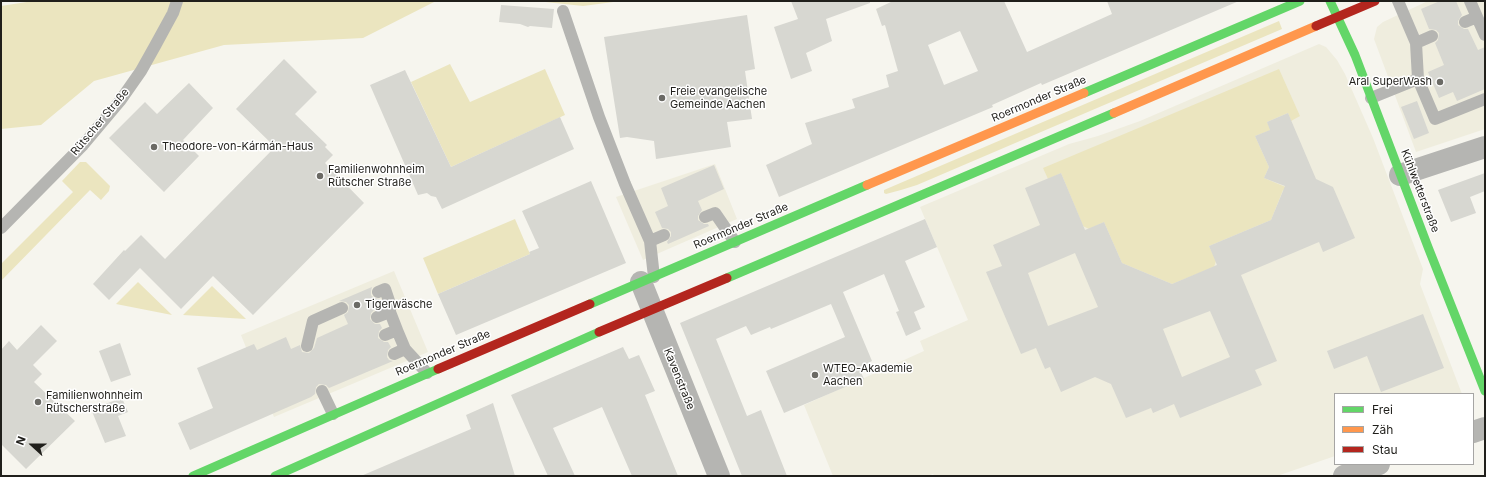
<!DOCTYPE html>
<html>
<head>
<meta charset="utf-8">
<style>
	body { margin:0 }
	#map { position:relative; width:1486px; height:477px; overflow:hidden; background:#f6f5ee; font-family:Inter,sans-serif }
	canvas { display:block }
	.frame { position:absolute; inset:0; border:2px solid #201f1b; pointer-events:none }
	.legend { position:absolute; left:1334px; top:393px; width:140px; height:72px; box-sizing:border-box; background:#fff; border:1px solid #a6a5a4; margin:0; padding:5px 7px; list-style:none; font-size:12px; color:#201f1b }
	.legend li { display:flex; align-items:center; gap:8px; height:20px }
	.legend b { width:20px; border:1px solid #a6a5a4 }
	.north { position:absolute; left:12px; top:425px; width:40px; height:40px; -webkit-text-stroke:3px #fff; paint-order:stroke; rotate:291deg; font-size:11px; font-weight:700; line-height:16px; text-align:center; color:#201f1b }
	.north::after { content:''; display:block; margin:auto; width:14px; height:18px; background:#201f1b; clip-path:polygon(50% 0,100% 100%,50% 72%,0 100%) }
</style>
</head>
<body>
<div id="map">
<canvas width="1486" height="477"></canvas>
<div class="frame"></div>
<ul class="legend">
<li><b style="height:5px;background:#63d668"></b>Frei</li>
<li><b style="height:5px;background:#ff974d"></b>Zäh</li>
<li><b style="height:5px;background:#b3261e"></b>Stau</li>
</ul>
<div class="north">N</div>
</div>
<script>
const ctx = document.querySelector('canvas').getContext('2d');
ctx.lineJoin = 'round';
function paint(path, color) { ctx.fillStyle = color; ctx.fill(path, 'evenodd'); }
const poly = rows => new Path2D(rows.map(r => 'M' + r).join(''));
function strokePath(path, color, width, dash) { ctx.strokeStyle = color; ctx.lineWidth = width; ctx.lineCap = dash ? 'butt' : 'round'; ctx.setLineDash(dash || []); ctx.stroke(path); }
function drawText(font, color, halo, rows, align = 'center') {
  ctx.font = font + ' Inter,sans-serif'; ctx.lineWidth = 3; ctx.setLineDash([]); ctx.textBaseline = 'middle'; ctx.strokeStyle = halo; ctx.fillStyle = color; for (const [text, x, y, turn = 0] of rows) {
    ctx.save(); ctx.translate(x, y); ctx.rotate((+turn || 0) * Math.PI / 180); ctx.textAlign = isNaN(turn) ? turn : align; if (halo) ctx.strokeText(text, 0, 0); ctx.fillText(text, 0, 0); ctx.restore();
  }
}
const built = poly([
	[1428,1,1485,1,1485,129,1416,152,1374,39,1377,27,1383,22],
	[1319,44,1326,47,1337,60,1345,74,1373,138,1423,269,1420,284,1462,394,1335,394,1335,456,1277,476,934,476,933,474,928,476,833,476,804,405,924,351,920,341,968,320,920,207,1069,144,1098,136,1140,121],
	[715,164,737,219,643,260,616,197],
	[394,271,428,352,274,417,241,335]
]);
const green = poly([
	[33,1,436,1,363,38,224,45,94,81,41,125,1,129,1,6],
	[536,1,621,1,583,6],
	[1279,21,1282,29,917,185,901,190,886,194,884,193,884,190],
	[450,64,470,102,545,69,565,115,451,167,411,82],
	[1279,69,1300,116,1291,121,1288,113,1267,122,1271,130,1255,136,1269,167,1264,178,1288,188,1283,190,1271,220,1209,246,1216,261,1214,267,1172,284,1122,263,1104,222,1089,229,1083,226,1061,173,1048,179,1043,168],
	[80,162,86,162,110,186,109,191,101,200,90,190,1,281,1,264,73,192,62,181],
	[515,219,530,254,438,294,423,258],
	[138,282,172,315,116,304],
	[212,286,246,319,183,315]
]);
const building = poly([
	[791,1,870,1,870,3,826,19,832,41,806,53,812,71,791,79,774,27,798,19],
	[893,1,1004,1,1027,52,1112,14,1107,1,1239,1,1042,85,1041,83,992,105,993,107,779,197,766,165,812,144,805,123,855,108,852,99,889,87,886,75,898,71,885,25,882,26,876,9],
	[960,31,978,71,944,85,928,45],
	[1440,1,1456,1,1462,15,1458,21,1458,25,1464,29,1468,29,1478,50,1485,47,1485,89,1457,101,1453,92,1439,98,1428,72,1444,65,1435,43,1438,40,1439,33,1436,30,1429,29,1421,9],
	[501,5,554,9,552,28,530,26,528,27,520,24,499,22],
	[747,15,755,69,745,71,752,119,727,122,731,147,656,159,654,141,627,137,620,138,604,37],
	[284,59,317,92,295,114,327,145,325,147,333,155,325,163,364,203,253,315,213,276,181,309,140,268,109,300,93,284,124,250,125,251,141,235,165,259,275,147,236,109],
	[405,70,451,167,560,117,574,149,442,209,436,197,431,196,427,193,418,195,370,85],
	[189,83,213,108,183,140,199,156,164,192,109,138,145,102,157,114],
	[1417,101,1429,133,1414,139,1401,107],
	[1288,113,1316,179,1333,187,1355,238,1323,252,1319,242,1241,275,1277,361,1255,370,1262,385,1180,418,1174,404,1153,413,1151,408,1126,418,1111,384,1095,377,1061,392,1050,367,1045,369,1036,348,1021,354,986,272,1002,266,993,245,1040,225,1025,188,1061,173,1085,230,1104,222,1122,263,1172,284,1217,265,1209,246,1271,220,1285,186,1264,178,1269,167,1255,136,1270,130,1267,122],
	[1075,253,1098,307,1048,326,1028,273],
	[1210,311,1230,357,1182,377,1163,329],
	[714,165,724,189,698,201,702,210,698,216,698,220,704,224,708,224,709,226,668,244,667,242,671,236,671,232,668,229,662,228,655,212,668,206,661,188],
	[1485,173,1485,191,1470,197,1476,213,1451,222,1438,190],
	[591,181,626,263,456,335,438,294,530,254,529,252,539,248,522,211],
	[925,219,937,247,905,261,925,307,914,312,921,329,906,336,896,312,899,311,884,274,843,292,872,361,859,368,864,379,784,413,766,371,845,337,831,304,771,329,770,327,751,335,746,326,716,339,747,416,761,410,787,476,742,476,680,323],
	[372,287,371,291,371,295,374,298,380,299,381,302,372,306,374,310,371,313,370,319,375,324,380,324,382,328,379,331,378,338,384,342,388,342,391,347,388,350,387,357,389,360,393,361,329,388,326,385,319,384,316,387,315,394,311,397,190,450,178,423,213,408,197,368,254,344,257,350,286,337,291,349,300,345,302,352,309,353,314,348,317,338,348,324,344,315,348,312,349,305,346,302,339,301],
	[1423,314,1444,368,1381,392,1367,356,1334,369,1327,351],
	[41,325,57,341,33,365,42,374,34,382,75,421,26,469,1,444,1,350,9,341,17,350],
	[120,343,131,375,111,382,99,351],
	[623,347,629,359,639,355,655,391,645,395,678,476,632,476,602,407,553,428,575,476,548,476,511,395],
	[122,398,128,412,118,416,126,436,105,443,91,409],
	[493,403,515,476,361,476,471,429,466,415]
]);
const lane = poly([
	[1398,1,1416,43,1432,36],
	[563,11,599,117,625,184,650,241,654,277],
	[1477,17,1485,35],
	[1465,22,1477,17,1470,1],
	[1418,79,1435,119,1485,99],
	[1371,98,1418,79,1416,43],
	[705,217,715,213,735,242],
	[1,228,83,145,120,101,141,71,155,46,173,13,177,1],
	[650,241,664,235],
	[378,292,385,289,390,304,390,312],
	[377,317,390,312,397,330],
	[385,335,397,330,405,349,427,373],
	[307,346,313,321,342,308],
	[394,354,405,349],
	[322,391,333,414]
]);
const street = poly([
	[1400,175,1485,147],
	[641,282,719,476],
	[1473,432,1485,428],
	[1344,476,1379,464]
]);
const fast = poly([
	[1330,1,1355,55,1428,247,1485,391],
	[1084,93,1300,1],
	[727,278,1114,113],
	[590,304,867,185],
	[193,476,438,369],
	[275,476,599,332]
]);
const slow = poly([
	[1114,113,1316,26],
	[867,185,1084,93]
]);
const jam = poly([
	[1316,26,1375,1],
	[599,332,727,278],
	[438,369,590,304]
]);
const markers = [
	[1440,82,4,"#6b6a65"],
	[662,98,4,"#6b6a65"],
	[154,147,4,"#6b6a65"],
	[320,176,4,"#6b6a65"],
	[357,305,4,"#6b6a65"],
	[815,375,4,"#6b6a65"],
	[38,402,4,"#6b6a65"]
];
const poiNames = [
	["Aral SuperWash",1432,82,"right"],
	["Freie evangelische",670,92],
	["Gemeinde Aachen",670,105],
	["Theodore-von-Kármán-Haus",162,147],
	["Familienwohnheim",328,170],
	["Rütscher Straße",328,183],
	["Tigerwäsche",365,305],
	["WTEO-Akademie",823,369],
	["Aachen",823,382],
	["Familienwohnheim",46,396],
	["Rütscherstraße",46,409]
];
const streetNames = [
	["Roermonder Straße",1039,99,-23],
	["Rütscher Straße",100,122,-50],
	["Kühlwetterstraße",1420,191,69],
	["Roermonder Straße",741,226,-23],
	["Roermonder Straße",443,353,-23],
	["Kavenstraße",679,379,68]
];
paint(built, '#efedde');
paint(green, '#ebe5bf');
paint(building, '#d7d7d1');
strokePath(lane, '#b5b5b2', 12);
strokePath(street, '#b5b5b2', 22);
strokePath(fast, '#63d668', 9);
strokePath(slow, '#ff974d', 9);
strokePath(jam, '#b3261e', 9);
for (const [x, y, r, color] of markers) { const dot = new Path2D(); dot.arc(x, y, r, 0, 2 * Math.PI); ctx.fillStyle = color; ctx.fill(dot); strokePath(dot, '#fff', 1.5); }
drawText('11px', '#201f1b', '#fff', poiNames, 'left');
drawText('11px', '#201f1b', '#fff', streetNames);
</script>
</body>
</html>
